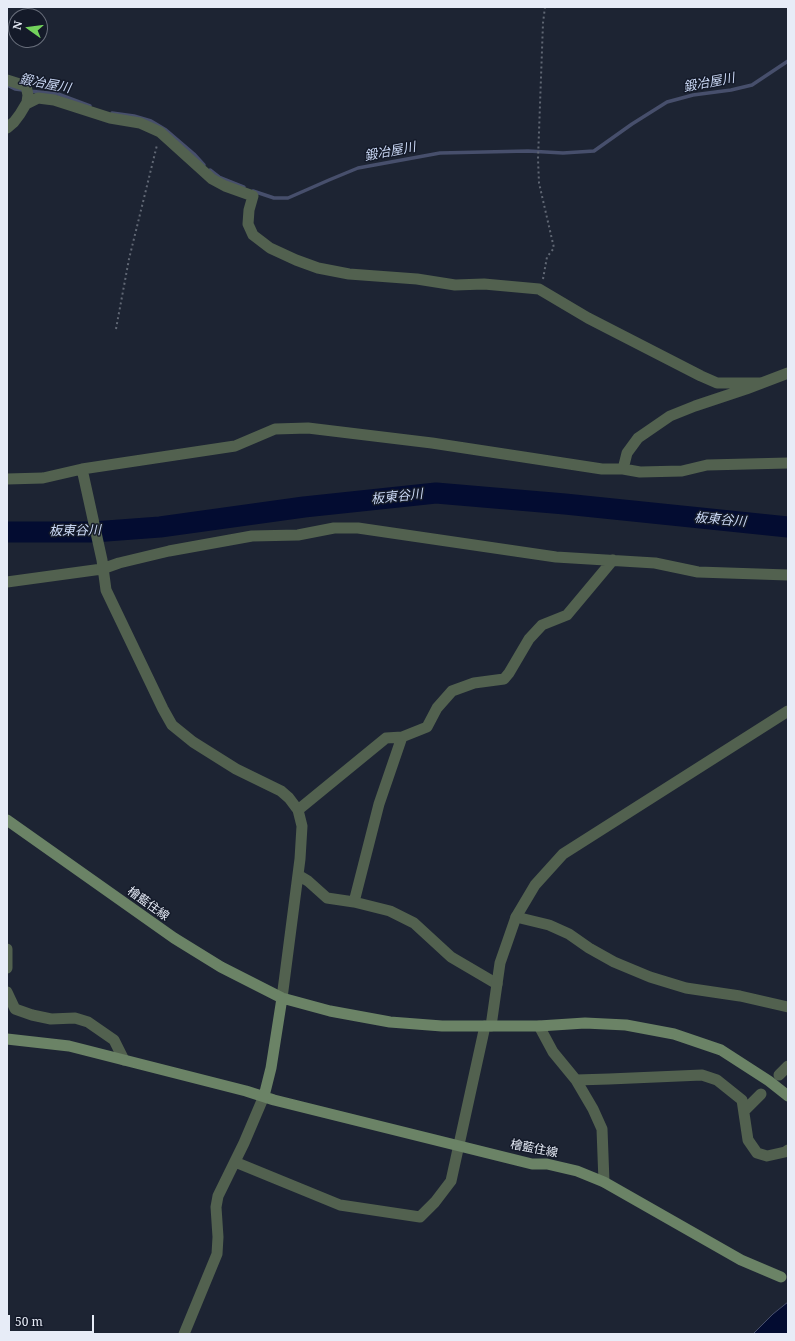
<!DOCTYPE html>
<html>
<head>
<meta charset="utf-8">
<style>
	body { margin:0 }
	#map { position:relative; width:795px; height:1341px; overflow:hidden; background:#1d2433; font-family:"Noto Serif",serif }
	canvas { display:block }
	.frame { position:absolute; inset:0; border:8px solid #e7ecf7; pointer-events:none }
	.north { position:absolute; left:8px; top:8px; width:40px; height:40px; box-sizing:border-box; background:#141a29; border:1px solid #686e7b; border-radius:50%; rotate:284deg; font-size:11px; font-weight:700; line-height:16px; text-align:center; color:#e7ecf7 }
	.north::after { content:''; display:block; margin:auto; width:14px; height:18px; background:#73d25c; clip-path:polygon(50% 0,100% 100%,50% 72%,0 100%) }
	.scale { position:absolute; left:8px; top:1315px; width:86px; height:18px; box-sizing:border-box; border:2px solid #e7ecf7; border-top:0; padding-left:5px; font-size:12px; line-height:14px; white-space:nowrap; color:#e7ecf7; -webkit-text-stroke:3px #141a29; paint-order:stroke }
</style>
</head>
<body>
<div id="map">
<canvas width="795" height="1341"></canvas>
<div class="frame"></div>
<div class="north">N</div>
<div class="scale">50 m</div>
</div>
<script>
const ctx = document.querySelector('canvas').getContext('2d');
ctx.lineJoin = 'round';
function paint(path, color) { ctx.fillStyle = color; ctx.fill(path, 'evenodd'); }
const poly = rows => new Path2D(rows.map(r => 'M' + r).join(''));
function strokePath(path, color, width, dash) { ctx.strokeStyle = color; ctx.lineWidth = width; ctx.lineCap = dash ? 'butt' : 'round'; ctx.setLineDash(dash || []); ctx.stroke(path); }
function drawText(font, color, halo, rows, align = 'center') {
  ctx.font = font + ' "Noto Serif","Noto Sans JP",serif'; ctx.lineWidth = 3; ctx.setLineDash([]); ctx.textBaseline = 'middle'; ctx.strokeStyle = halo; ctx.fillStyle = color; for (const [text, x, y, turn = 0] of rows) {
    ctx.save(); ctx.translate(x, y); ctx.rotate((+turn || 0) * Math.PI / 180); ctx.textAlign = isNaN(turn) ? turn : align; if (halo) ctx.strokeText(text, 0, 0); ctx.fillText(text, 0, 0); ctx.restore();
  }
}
const water = poly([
	[788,1302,788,1334,753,1334,773,1314,788,1302]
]);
const stream = poly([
	[7,85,15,89,23,90],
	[29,91,58,94,90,106],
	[112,113,134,116,151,121,166,130,194,154,204,165],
	[210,170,219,177,244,187],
	[253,191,274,198,288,198,329,180,358,168,440,153,528,151,563,153,594,151,632,124,667,102,693,95,731,90,752,85,788,61]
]);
const river = poly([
	[7,532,93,532,160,527,304,507,436,493,565,504,788,527]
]);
const path = poly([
	[543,279,547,257,554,248,539,183,538,159,543,23,545,7],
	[116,329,129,259,157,145]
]);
const minor = poly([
	[7,80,26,86,28,95,27,102],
	[7,128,14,122,20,114,26,104,38,98,54,100,110,118,140,123,160,132,212,179,225,186,253,196,249,210,248,224,253,235,270,248,296,260,318,268,349,274,417,279,455,285,484,284,539,289,588,318,701,376,717,383,760,383],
	[82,469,102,560,106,590,163,709,172,725,193,742,236,769,281,791,289,798,298,810,302,826,300,859,282,998],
	[623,469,627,453,638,438,670,416,695,406,746,389,788,373],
	[7,479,43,478,82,469,235,446,275,429,308,428,432,443,602,469,623,469,640,472,682,471,707,465,788,463],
	[7,582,102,569,119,563,169,551,252,536,298,535,334,528,358,528,556,557,655,563,698,572,788,575],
	[298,810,386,738,402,737],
	[298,875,308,881,327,898,354,902,390,911,414,923,451,957,497,984],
	[354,902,379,804,402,737,427,727,437,708,452,691,474,683,504,679,509,673,529,639,542,625,567,615,613,560],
	[516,917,549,925,569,934,589,948,614,962,650,977,686,988,740,996,788,1007],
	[7,949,7,968],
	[7,992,15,1009,32,1015,51,1019,75,1018,88,1022,114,1040,124,1060],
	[539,1026,553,1052,576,1080,593,1109,602,1129,604,1182],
	[779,1075,788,1066],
	[576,1080,609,1079,702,1075,717,1080,742,1100,748,1140,757,1153,767,1156,785,1152,788,1150],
	[744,1111,761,1094],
	[235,1162,340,1205,420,1217,435,1202,451,1181,485,1026],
	[184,1334,217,1254,218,1237,216,1207,218,1196,244,1143,264,1096]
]);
const tertiary = poly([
	[491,1026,500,963,516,917,535,885,563,854,788,711]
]);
const secondary = poly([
	[7,820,174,938,221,967,282,998,330,1011,390,1022,442,1026,539,1026,585,1023,626,1025,674,1034,721,1050,769,1081,788,1096],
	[7,1039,69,1046,246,1091,274,1100,532,1164,547,1164,577,1171,604,1182,741,1260,781,1277],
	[264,1096,271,1068,282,998]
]);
const streetNames = [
	["檜藍住線",148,904,36],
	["檜藍住線",534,1149,11]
];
const waterNames = [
	["鍛冶屋川",709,83,-11],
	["鍛冶屋川",45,84,11],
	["鍛冶屋川",390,152,-11],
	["板東谷川",397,497,-6],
	["板東谷川",720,520,5],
	["板東谷川",75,531,-1]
];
paint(water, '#030c31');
strokePath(water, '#474f6c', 1);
strokePath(stream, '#474f6c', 3.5);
strokePath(river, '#030c31', 21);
strokePath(path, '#606774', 2, [2, 3]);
strokePath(minor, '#52614f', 11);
strokePath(tertiary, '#52614f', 11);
strokePath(secondary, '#6b8366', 11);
drawText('12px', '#e7ecf7', '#141a29', streetNames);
drawText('italic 13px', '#cbd9f6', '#141a29', waterNames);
</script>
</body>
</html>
